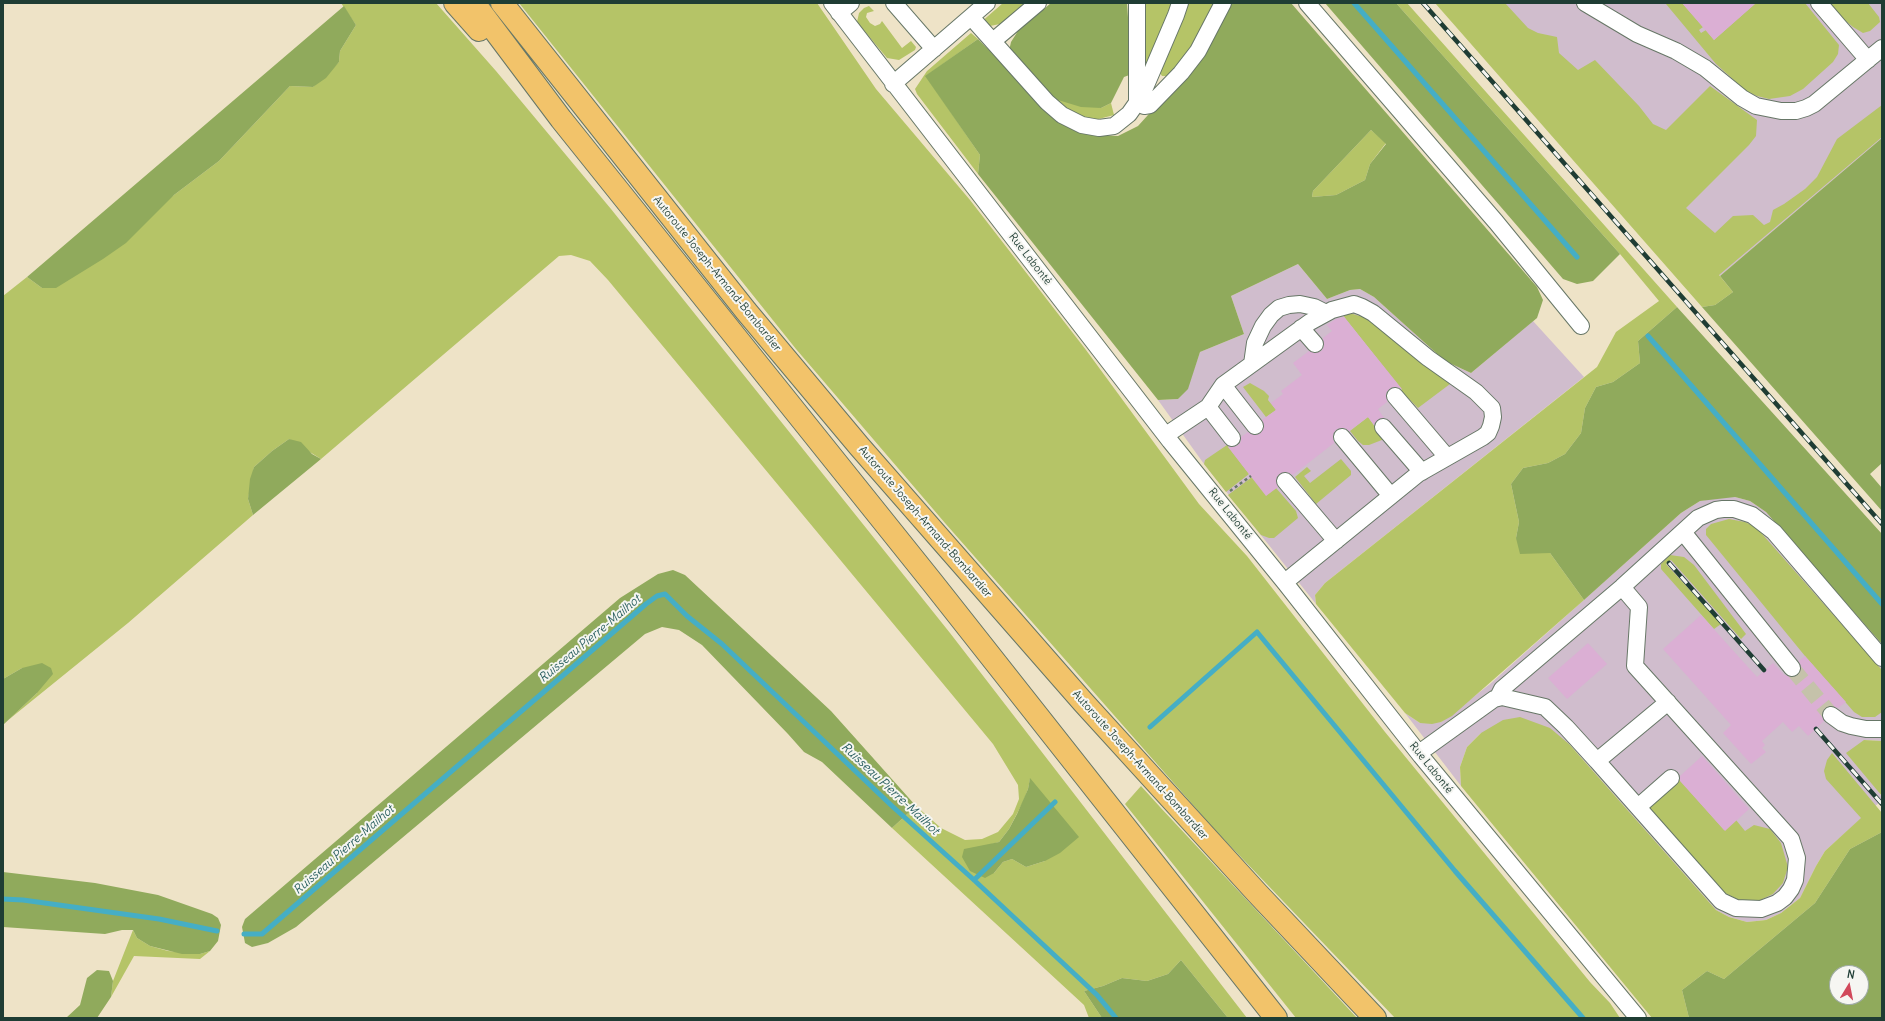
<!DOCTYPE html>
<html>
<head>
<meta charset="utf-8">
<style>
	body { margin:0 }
	#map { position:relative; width:1885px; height:1021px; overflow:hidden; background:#eee3c7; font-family:Delius,sans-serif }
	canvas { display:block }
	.frame { position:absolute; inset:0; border:4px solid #1f3d34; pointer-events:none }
	.north { position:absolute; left:1829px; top:965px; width:40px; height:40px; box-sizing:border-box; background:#f6f6f2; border:1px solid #a0aca6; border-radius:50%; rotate:10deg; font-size:11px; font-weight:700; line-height:16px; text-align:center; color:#1f3d34 }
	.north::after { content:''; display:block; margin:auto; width:14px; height:18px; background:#d1495b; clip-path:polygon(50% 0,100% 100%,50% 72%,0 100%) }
</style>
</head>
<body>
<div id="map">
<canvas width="1885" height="1021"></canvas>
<div class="frame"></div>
<div class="north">N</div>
</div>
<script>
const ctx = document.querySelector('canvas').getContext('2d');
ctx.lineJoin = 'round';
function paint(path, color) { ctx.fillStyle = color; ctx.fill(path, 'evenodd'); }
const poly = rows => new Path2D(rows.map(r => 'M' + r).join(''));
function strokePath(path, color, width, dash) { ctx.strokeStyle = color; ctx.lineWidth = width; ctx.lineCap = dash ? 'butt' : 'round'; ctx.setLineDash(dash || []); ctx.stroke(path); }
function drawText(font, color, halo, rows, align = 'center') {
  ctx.font = font + ' Delius,sans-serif'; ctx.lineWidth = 4; ctx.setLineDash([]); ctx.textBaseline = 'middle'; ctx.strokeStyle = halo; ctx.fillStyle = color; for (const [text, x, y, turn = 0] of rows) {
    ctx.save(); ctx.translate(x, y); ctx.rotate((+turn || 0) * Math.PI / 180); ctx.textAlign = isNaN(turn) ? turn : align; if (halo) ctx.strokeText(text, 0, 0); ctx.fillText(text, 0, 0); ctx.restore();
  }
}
const industrial = poly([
	[1477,3,1882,3,1882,138,1720,276],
	[1298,264,1327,299,1350,290,1360,289,1374,297,1445,361,1462,369,1471,373,1533,321,1584,377,1325,583,1315,595,1316,604,1204,464,1158,400,1178,399,1187,389,1200,352,1244,334,1231,296],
	[1722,497,1735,497,1750,501,1766,512,1882,644,1882,741,1864,740,1882,800,1825,851,1816,866,1800,898,1781,913,1766,920,1747,922,1729,917,1716,910,1569,744,1481,733,1467,747,1460,767,1461,786,1405,713,1420,723,1441,722,1490,684,1681,513,1700,501]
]);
const green = poly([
	[341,3,436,3,496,71,611,209,950,633,1247,1018,1228,1018,1181,960,1168,974,1147,981,1122,978,1103,986,1084,991,1102,1018,1089,1018,1084,1005,892,828,916,806,941,828,965,840,982,839,998,832,1013,814,1019,799,1018,785,993,744,608,280,590,261,571,255,559,256,321,459,289,439,272,451,254,467,248,499,253,515,128,623,7,721,37,693,22,668,3,679,3,296,27,277,42,288,174,195,219,161,290,86,313,87,339,62,340,51,356,25],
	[1030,779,1045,861,1026,867,1012,859,1003,862,994,873,985,846,999,842,1009,829,1023,802,1028,789],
	[519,3,817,3,876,89,970,200,1086,350,1199,504,1247,556,1385,732,1590,982,1610,1003,1620,1018,1395,1018,1215,830,945,523,796,349],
	[1003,3,1027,3,1000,24,990,26,980,23],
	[1139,3,1172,3,1143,76],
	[1186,3,1217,3,1187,58,1167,76,1162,76,1160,73],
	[1396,3,1407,3,1677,307,1638,341,1640,363,1613,382,1596,387,1585,408,1581,433,1565,454,1548,463,1523,468,1511,484,1519,522,1516,538,1550,553,1584,600,1452,716,1441,722,1432,724,1420,723,1405,713,1316,604,1315,595,1325,583,1597,367,1616,332,1659,301,1620,254],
	[1435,3,1505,3,1528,28,1538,33,1557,37,1559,53,1578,70,1595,60,1639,106,1653,124,1666,130,1710,86,1757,120,1756,136,1749,145,1686,208,1715,233,1733,216,1753,215,1764,225,1770,222,1773,210,1784,204,1805,189,1817,177,1837,139,1882,105,1882,137,1719,275,1733,292,1715,305,1702,307],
	[1667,3,1682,3,1703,27,1699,30,1701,33,1706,30,1714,40,1756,3,1805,3,1839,45,1838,54,1833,62,1803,89,1790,96,1769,99,1757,96,1746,91,1716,64,1666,4],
	[1831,3,1868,3,1879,17,1880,22,1870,31,1863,33,1853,27,1836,13],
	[869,6,874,11,867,13,866,17,870,23,875,26,880,24,882,21,902,48,911,41,916,47,915,50,899,60,887,58,857,22,859,13,864,8],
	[971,33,978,39,926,76,980,155,978,174,917,94,915,89,927,71],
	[1034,81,1101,108,1111,103,1114,115,1095,120,1079,117,1060,107],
	[1371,130,1386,143,1370,164,1365,180,1336,195,1312,197,1313,191],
	[1342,314,1353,314,1366,318,1381,329,1423,365,1444,378,1450,384,1418,408,1401,391,1402,390],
	[1250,383,1264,391,1269,396,1268,400,1276,410,1266,417,1243,387],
	[1368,417,1378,431,1387,438,1369,445,1363,445,1358,441,1350,431],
	[1227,445,1249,474,1226,492,1204,464,1205,460],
	[1341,459,1351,471,1351,475,1316,504,1295,477,1307,467,1311,471,1304,476,1310,483],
	[1252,477,1276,488,1296,511,1298,518,1274,538,1269,538,1261,535,1228,495],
	[1729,519,1745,522,1756,527,1881,669,1882,712,1875,717,1862,717,1854,712,1805,656,1706,535,1706,529,1711,524],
	[1670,555,1684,557,1694,565,1746,634,1741,639,1671,560,1666,564,1721,624,1714,629,1661,569,1661,564],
	[1520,717,1550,728,1569,744,1716,910,1729,917,1747,922,1766,920,1781,913,1800,898,1816,866,1825,851,1861,818,1826,779,1824,771,1827,760,1832,753,1882,813,1882,832,1850,849,1815,903,1724,979,1707,971,1682,990,1689,1018,1652,1018,1461,786,1460,767,1467,747,1481,733,1503,720],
	[1864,740,1882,741,1882,796,1846,753],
	[1678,778,1724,830,1736,820,1745,831,1754,825,1770,829,1781,843,1788,867,1783,883,1773,894,1758,901,1739,900,1725,893,1648,810,1656,796],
	[1141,786,1160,807,1357,1018,1296,1018,1125,804],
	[133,930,137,938,150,946,168,951,200,954,210,951,200,959,134,956,111,997,113,981]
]);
const forest = poly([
	[1051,3,1127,3,1132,74,1124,77,1111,103,1101,108,1081,107,1058,100,1034,81,1009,51,1011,42,1018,31],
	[1229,3,1291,3,1537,287,1543,300,1537,318,1471,373,1445,361,1374,297,1360,289,1350,290,1327,299,1298,264,1231,296,1244,334,1200,352,1188,389,1178,399,1158,400,978,174,980,155,925,76,978,39,1057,120,1075,131,1091,135,1118,136,1138,126,1177,83],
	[1371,130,1386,144,1370,164,1365,180,1336,195,1312,197,1313,191],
	[1325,3,1396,3,1620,254,1593,281,1577,284,1563,279],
	[344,6,356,25,340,51,339,62,326,78,313,87,290,86,219,161,174,195,126,243,103,259,56,288,42,288,27,277],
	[1882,138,1882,463,1870,474,1882,488,1882,511,1702,307,1715,305,1733,292,1720,276],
	[1677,307,1882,534,1882,644,1766,512,1750,501,1735,497,1700,501,1681,513,1584,600,1550,553,1520,554,1516,538,1519,522,1511,484,1523,468,1548,463,1565,454,1581,433,1585,408,1596,387,1613,382,1640,363,1638,341],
	[289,439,301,442,312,454,321,459,253,515,248,499,250,479,254,467,272,451],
	[673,570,685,575,831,711,916,806,892,828,822,762,804,752,788,734,702,645,679,630,662,627,645,634,296,927,268,943,252,947,245,943,242,927,245,919,620,598,658,574],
	[42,663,51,668,53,674,37,693,3,725,3,679,22,668],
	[1030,778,1079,837,1060,853,1045,861,1026,867,1012,859,1003,862,994,873,985,878,970,871,962,857,964,849,999,842,1009,829,1017,814,1028,789],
	[1882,832,1882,1018,1689,1018,1682,990,1707,971,1724,979,1815,903,1850,849],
	[1837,973,1861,973,1861,997,1837,997],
	[3,872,95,883,158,895,212,914,218,918,221,925,218,941,210,951,200,954,182,954,150,946,137,938,133,930,122,930,105,934,3,927],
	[1181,960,1228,1018,1102,1018,1084,991,1103,986,1122,978,1147,981,1168,974],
	[97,970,109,971,113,981,111,997,97,1018,66,1018,80,1005,87,978]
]);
const stream = poly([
	[1354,3,1577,257],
	[1648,336,1882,604],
	[1150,727,1257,632,1455,871,1583,1018],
	[974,880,1055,802],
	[3,899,23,900,159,919,217,931],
	[244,934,262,934,646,604,657,596,665,594,687,616,722,644,892,806,974,880,1097,995,1116,1018]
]);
const building = poly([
	[1682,3,1756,3,1714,40],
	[1344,317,1402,389,1393,387,1386,392,1387,402,1378,409,1384,418,1377,420,1374,425,1368,417,1349,431,1345,428,1336,429,1333,434,1334,443,1293,475,1288,472,1279,474,1276,478,1278,487,1266,496,1228,447,1237,446,1241,442,1241,437,1248,432,1256,435,1261,433,1264,425,1262,420,1276,410,1271,403,1283,394,1281,391,1302,375,1293,363,1309,351,1316,353,1322,351,1324,347,1323,338,1332,331,1327,325,1336,319],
	[1701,615,1757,677,1773,663,1784,675,1794,677,1801,672,1801,666,1799,661,1805,656,1846,702,1838,708,1832,706,1824,709,1822,714,1824,721,1808,736,1799,726,1792,732,1783,722,1762,741,1765,745,1762,748,1766,752,1751,764,1723,733,1731,725,1663,649],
	[1588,643,1607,664,1567,699,1548,678],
	[1702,756,1749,809,1725,831,1680,781,1680,776]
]);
const minorTunnel = poly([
	[1792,668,1831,715]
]);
const path = poly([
	[1230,491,1251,476]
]);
const minor = poly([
	[832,3,1170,441,1286,584,1421,756,1638,1018],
	[894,3,934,49],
	[1137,3,1137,101],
	[1307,3,1496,222,1581,326],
	[1585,3,1637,34,1676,51,1705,68,1742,98,1756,106,1781,111,1796,111,1806,108,1814,104,1882,48],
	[1819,3,1868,60],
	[839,13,851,3],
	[971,17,1047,102,1062,115,1082,125,1099,128,1114,126,1129,114,1141,97,1176,15,1180,3],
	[993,41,1038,3],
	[893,84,987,3],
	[1137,103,1144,106,1150,105,1181,73,1198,51,1223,3],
	[1301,328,1315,344],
	[1252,364,1255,343,1263,326,1271,315,1279,308,1289,305,1300,304,1314,307,1326,313],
	[1223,385,1255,426],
	[1395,396,1447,457],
	[1208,407,1223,385,1310,322,1332,310,1354,304,1362,307,1373,313,1428,358,1476,392,1492,408,1493,417,1491,426,1488,433,1483,437,1418,474,1285,582],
	[1383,427,1422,472],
	[1166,435,1208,407,1232,438],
	[1342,437,1391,496],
	[1285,481,1336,541],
	[1683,532,1792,668],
	[1498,697,1502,689,1622,587,1698,518,1716,510,1723,509,1734,509,1752,515,1774,532,1882,658],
	[1831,715,1842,723,1851,726,1866,729,1882,729],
	[1419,753,1494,699,1502,697,1545,707,1566,727,1597,761,1668,702],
	[1597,761,1721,901,1736,908,1761,909,1777,903,1785,897,1791,889,1795,880,1797,858,1791,839,1635,666,1639,607,1622,587],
	[1638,807,1671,778]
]);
const highway = poly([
	[455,3,479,30],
	[474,3,561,119,932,582,1276,1018],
	[502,3,746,311,859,446,1083,702,1257,893,1375,1018]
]);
const rail = poly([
	[1423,3,1882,524],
	[1669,563,1764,670],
	[1816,729,1882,804]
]);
const streetNames = [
	["Rue Labonté",1030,259,52],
	["Autoroute Joseph-Armand-Bombardier",717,274,51],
	["Rue Labonté",1230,514,51],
	["Autoroute Joseph-Armand-Bombardier",925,522,49],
	["Autoroute Joseph-Armand-Bombardier",1140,765,48],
	["Rue Labonté",1431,768,51]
];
const waterNames = [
	["Ruisseau Pierre-Mailhot",590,639,-40],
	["Ruisseau Pierre-Mailhot",890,789,43],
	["Ruisseau Pierre-Mailhot",344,850,-41]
];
paint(industrial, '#d0bdcd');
paint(green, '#b5c467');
paint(forest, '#90aa5c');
strokePath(stream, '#45aec5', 5);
paint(building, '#dbafd4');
strokePath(minorTunnel, '#c5c2aa', 16, [16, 8]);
strokePath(minor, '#677767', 18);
strokePath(highway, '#677767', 24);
strokePath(path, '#677767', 2.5, [3, 3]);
strokePath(minor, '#fff', 16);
strokePath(highway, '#f2c36a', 22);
strokePath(rail, '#1f3d34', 4.5);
strokePath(rail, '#f6f6f2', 3, [9]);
drawText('11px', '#1f3d34', '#f6f6f2', streetNames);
drawText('italic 12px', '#2a5f60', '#f6f6f2', waterNames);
</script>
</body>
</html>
